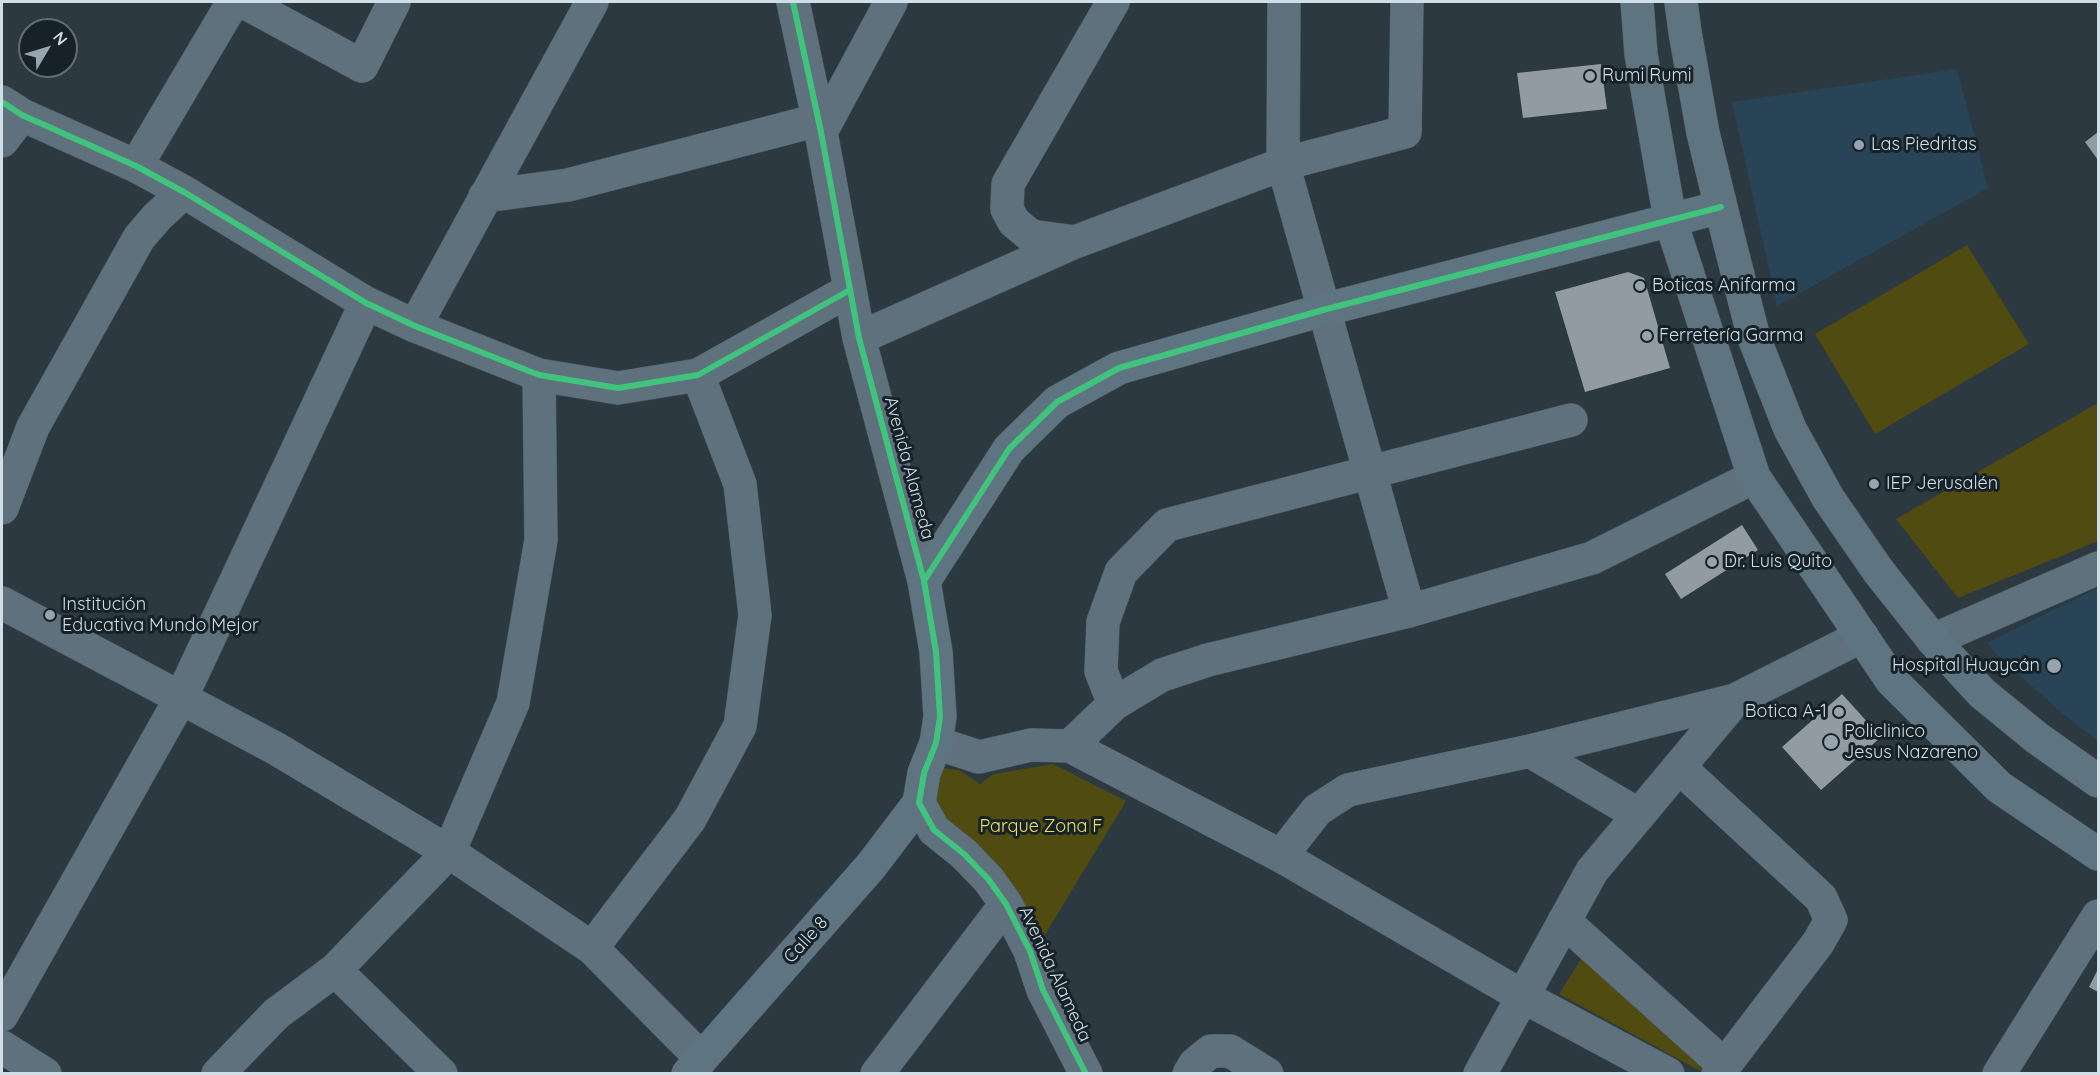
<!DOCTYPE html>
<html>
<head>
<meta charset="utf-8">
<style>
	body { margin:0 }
	#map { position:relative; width:2100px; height:1075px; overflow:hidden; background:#2c3941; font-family:Quicksand,sans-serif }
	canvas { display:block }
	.frame { position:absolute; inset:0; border:3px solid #d0dee8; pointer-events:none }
	.north { position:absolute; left:18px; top:18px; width:60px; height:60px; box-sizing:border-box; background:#162128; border:2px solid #606d75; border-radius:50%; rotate:52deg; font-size:16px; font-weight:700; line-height:24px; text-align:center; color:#d0dee8 }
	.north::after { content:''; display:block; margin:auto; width:21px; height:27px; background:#97a4ae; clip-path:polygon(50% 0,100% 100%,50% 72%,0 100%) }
</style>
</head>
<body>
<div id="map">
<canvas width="2100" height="1075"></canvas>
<div class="frame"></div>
<div class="north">N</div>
</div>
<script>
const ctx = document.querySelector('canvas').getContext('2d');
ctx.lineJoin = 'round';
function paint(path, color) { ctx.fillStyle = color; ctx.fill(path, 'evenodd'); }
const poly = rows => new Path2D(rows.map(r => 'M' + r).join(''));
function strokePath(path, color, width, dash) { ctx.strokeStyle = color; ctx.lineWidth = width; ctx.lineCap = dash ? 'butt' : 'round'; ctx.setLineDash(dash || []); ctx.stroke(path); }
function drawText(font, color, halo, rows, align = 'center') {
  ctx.font = font + ' Quicksand,sans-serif'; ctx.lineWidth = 6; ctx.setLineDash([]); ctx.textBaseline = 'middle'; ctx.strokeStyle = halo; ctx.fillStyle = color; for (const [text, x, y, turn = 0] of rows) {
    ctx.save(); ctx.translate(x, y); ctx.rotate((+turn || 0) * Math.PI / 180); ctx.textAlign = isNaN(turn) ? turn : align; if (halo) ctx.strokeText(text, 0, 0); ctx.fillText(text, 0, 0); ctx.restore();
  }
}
const built = poly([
	[1957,69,1988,188,1777,306,1732,102],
	[2098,588,2098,741,2063,714,1996,654,1987,643]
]);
const green = poly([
	[1967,245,2029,344,1875,434,1815,334],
	[2098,403,2098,541,1958,598,1896,519],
	[1053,764,1126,801,1040,943,945,822,931,800,940,768,959,770,980,784,993,774],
	[1584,954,1716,1073,1704,1073,1559,994]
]);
const building = poly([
	[1601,64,1607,109,1523,118,1517,73],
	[2098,132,2098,160,2085,142],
	[1628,272,1644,278,1670,368,1585,392,1555,292],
	[1742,525,1758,550,1681,599,1665,574],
	[1842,694,1881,737,1821,790,1782,747],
	[2098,969,2098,992,2089,987]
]);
const street = poly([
	[244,2,362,66,394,2],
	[793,2,821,132,859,338,924,581],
	[1284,2,1283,164,1409,611],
	[2,102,22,115,136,166,184,192,366,303,415,326,539,375,618,388,698,375,850,290],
	[821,132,891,2],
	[2,141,22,115],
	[136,166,233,2],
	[485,196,568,185,818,120],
	[1075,242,1031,236,1014,222,1007,209,1008,184,1113,2],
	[415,326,592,2],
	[859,338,1075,242,1283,164,1405,132,1407,2],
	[2,508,33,427,139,238,157,217,184,192],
	[2,603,275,748,449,852,592,948,701,1058],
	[1933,640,2098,568],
	[1114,704,1101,671,1103,622,1121,572,1167,525,1571,420],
	[936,743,979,757,1031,745,1070,746,1281,856,1522,996,1668,1074],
	[1070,746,1114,704,1162,675,1208,660,1409,611,1592,558,1754,477],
	[1530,751,1639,815],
	[1679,767,1821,898,1831,920,1818,943,1718,1074],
	[919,803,934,830,964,854,989,880,1006,904,1030,951,1043,990,1086,1074],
	[1281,856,1317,810,1348,790,1530,751,1735,700,1862,636],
	[1564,921,1724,1065],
	[592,948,690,819,740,726,755,615,740,484,698,375],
	[335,970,441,1074],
	[2,1015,181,698,366,303],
	[2,1047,45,1074],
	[218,1074,276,1014,335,970,449,852,513,703,541,540,539,375],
	[877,1074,1006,904],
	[1189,1074,1195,1064,1211,1051,1230,1051,1267,1074],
	[1480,1074,1592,871,1735,700],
	[1999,1074,2098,916]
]);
const secondary = poly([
	[1637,2,1641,54,1670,219,1754,477,1892,681,1999,787,2098,854],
	[1681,2,1685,32,1703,133,1729,240,1754,338,1790,429,1828,498,1879,572,1933,640,1982,693,2037,738,2098,781],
	[688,1074,871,866,919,803,924,773,936,743,940,717,936,652,924,581,1009,449,1057,402,1119,368,1323,310,1721,207]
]);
const cycleway = poly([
	[793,2,821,132,859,338,924,581,936,652,940,717,936,743,924,773,919,803,934,830,964,854,989,880,1006,904,1030,951,1043,990,1086,1074],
	[2,102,22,115,136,166,184,192,366,303,415,326,539,375,618,388,698,375,850,290],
	[924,581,1009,449,1057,402,1119,368,1323,310,1721,207]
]);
const markers = [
	[1590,76,6,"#97a4ae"],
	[1859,145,6,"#97a4ae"],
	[1640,286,6,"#97a4ae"],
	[1647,336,6,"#97a4ae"],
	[1874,484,6,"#97a4ae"],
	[1712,562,6,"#97a4ae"],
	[50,615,6,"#97a4ae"],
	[2054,666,8,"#97a4ae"],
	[1839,712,6,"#97a4ae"],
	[1831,742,8,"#97a4ae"]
];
const poiNames = [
	["Rumi Rumi",1602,76],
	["Las Piedritas",1871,145],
	["Boticas Anifarma",1652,286],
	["Ferretería Garma",1659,336],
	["IEP Jerusalén",1886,484],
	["Dr. Luis Quito",1724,562],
	["Institución",62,605],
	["Educativa Mundo Mejor",62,626],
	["Hospital Huaycán",2040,666,"right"],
	["Botica A-1",1827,712,"right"],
	["Policlinico",1844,732],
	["Jesus Nazareno",1844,753]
];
const streetNames = [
	["Avenida Alameda",909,468,75],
	["Calle 8",806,940,-48],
	["Avenida Alameda",1055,974,65]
];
const parkNames = [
	["Parque Zona F",1041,827]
];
paint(built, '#284456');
paint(green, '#4f4b11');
paint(building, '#929ba1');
strokePath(street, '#4b565d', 34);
strokePath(secondary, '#4b565d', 34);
strokePath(street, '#5f717d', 33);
strokePath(secondary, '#5f7481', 33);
strokePath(cycleway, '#40c37c', 6);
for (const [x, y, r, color] of markers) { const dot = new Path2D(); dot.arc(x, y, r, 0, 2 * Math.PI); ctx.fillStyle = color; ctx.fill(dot); strokePath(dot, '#162128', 2); }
drawText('18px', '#d0dee8', '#162128', poiNames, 'left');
drawText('18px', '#d0dee8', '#162128', streetNames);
drawText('18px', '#ede053', '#162128', parkNames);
</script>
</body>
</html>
